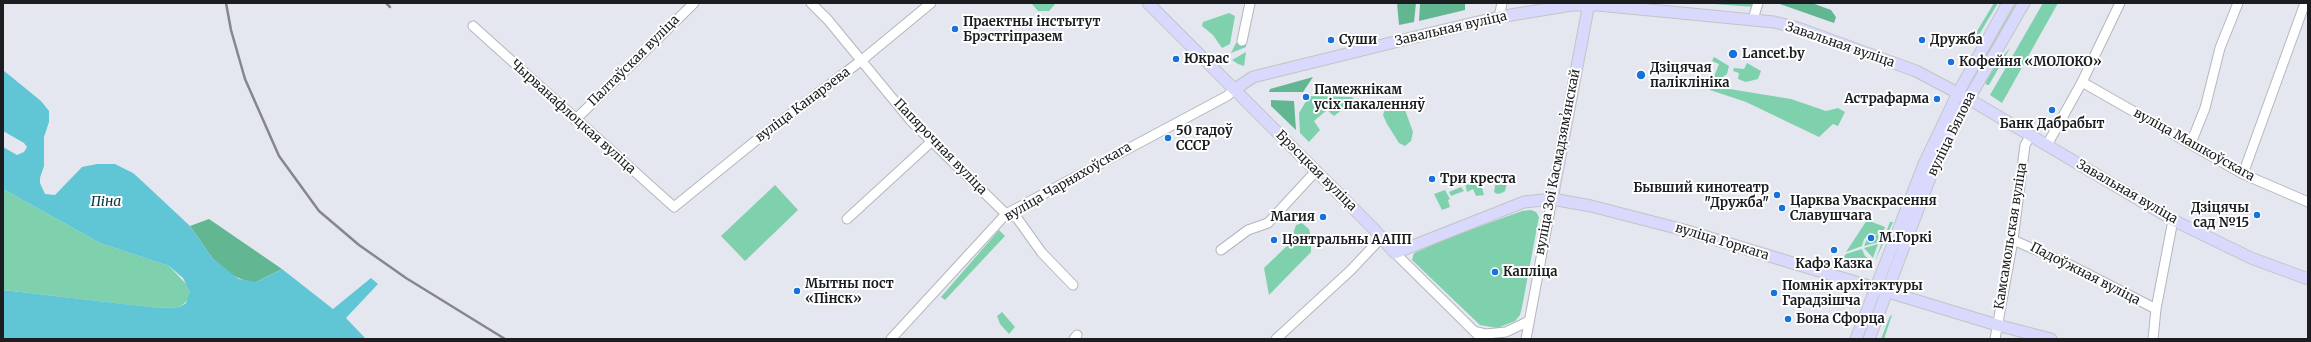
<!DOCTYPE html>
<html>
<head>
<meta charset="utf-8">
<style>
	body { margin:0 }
	#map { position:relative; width:2311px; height:342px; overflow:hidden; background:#e4e7f0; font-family:Merriweather,serif }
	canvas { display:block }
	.frame { position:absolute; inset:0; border:4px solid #1c1d20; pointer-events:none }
</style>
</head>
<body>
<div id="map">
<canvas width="2311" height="342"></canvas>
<div class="frame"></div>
</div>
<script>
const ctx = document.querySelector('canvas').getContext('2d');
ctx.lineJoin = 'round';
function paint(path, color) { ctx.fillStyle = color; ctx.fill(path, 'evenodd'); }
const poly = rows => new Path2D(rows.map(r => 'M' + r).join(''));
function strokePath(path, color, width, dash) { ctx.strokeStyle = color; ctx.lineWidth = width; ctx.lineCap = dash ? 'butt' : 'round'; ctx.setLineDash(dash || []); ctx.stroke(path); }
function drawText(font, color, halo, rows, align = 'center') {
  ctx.font = font + ' Merriweather,serif'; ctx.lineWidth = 4; ctx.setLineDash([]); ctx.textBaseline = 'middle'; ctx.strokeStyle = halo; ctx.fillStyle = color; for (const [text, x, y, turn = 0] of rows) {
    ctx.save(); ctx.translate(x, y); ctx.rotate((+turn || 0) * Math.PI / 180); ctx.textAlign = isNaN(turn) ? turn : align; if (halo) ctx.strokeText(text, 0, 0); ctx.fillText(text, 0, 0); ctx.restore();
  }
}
const green = poly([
	[1031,3,1056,3,1049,11,1038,11],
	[1700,3,1756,3,1755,7],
	[1994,3,1998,3,1977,38,1974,36],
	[2016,3,2019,3,1975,77,1973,77],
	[2043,3,2058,3,2002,103,1990,95],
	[1229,13,1235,16,1230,44,1222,48,1213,35,1202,26,1203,22],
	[1236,43,1246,45,1246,47,1231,53],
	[2010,48,1989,85,1987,85,1985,83,1997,63],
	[1246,52,1244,66,1238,64,1232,60],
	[1714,57,1729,66,1727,74,1720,79,1714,77,1719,64,1712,61],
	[1747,63,1761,71,1758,79,1746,82,1738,79,1739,73,1733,71,1734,68,1744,69],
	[1711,86,1791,99,1826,111,1838,108,1845,112,1838,126,1833,124,1819,137,1746,102,1710,90],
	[1309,96,1352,97,1355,100,1334,116,1327,110,1314,121,1320,130,1309,142,1300,133,1299,113],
	[1386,106,1394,109,1404,107,1413,132,1411,141,1405,146,1399,143,1387,124,1383,115],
	[1477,179,1480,180,1484,195,1476,196,1473,189,1467,192,1465,183],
	[1496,180,1507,183,1505,191,1502,193,1497,194,1494,192],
	[775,185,798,210,745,261,721,236],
	[1461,187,1464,191,1451,196,1449,192],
	[3,189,100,243,169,266,187,285,190,292,190,298,180,307,158,308,3,290],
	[1445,190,1450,199,1448,200,1450,207,1442,210,1434,194],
	[1531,210,1536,212,1539,217,1522,307,1520,315,1515,321,1505,325,1497,328,1480,325,1412,260,1414,253,1453,236,1522,211],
	[1867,220,1885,227,1882,235,1870,234,1864,239,1862,246,1846,252],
	[1890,222,1893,222,1876,259,1876,258],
	[1302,223,1309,229,1311,237,1311,252,1269,295,1264,268,1290,243,1296,225],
	[999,230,1005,236,945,300,941,297],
	[1877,235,1882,237,1879,242,1864,246,1867,239],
	[1878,244,1873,258,1864,248],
	[1862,249,1865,256,1872,261,1867,268,1861,268,1840,262,1846,254],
	[1002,312,1015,327,1009,334,1000,324,997,316],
	[1892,315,1884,339,1881,339,1890,316]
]);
const forest = poly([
	[1397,3,1416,3,1414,22,1399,25],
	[1420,3,1465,3,1465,10,1419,21],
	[1777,3,1812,3,1831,10,1836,17,1834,23],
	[1313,77,1303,92,1269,92,1270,89],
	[1271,100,1294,101,1296,130,1271,106],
	[209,219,282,269,256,282,248,282,232,275,213,259,190,226]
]);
const water = poly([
	[3,70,41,101,49,111,49,122,44,137,44,166,40,178,40,183,45,194,55,195,82,167,97,164,115,164,133,173,143,182,190,226,213,259,239,279,256,282,282,269,333,309,371,278,378,284,346,318,366,339,3,339,3,290,159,308,180,307,186,303,190,292,183,278,169,266,100,243,3,189,3,147,17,155,24,152,27,147,24,143,3,131]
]);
const minor = poly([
	[811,3,828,20,911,121,1006,214,1017,218,1042,253,1073,285],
	[1499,17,1502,3],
	[1753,19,1758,3],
	[473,26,674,207,759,138,862,60,931,3],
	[1242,41,1250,3],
	[2082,82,2243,174,2308,202],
	[575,120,694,3],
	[2191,143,2205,108,2220,48,2238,3],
	[2047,145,2082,82,2120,3],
	[2243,174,2305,3],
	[847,219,931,142],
	[2013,240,2068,264,2156,309],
	[1221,250,1248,230,1268,223,1316,171],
	[1395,253,1482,339],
	[1474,331,1486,334,1506,332,1529,321],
	[891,339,1006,214,1227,96,1235,89],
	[1074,339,1077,335],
	[1276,339,1351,270,1382,237],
	[1526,339,1552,199],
	[1995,339,2013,240,2025,145,2031,135],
	[2153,339,2156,309,2173,220]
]);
const major = poly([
	[1148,3,1373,228,1395,253,1524,202,1552,199,1591,206,1684,230,1997,325,2051,339],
	[1235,89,1253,77,1419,36,1499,17,1572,5,1598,5,1774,22,1798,28,1916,71,1969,99,2173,220,2251,258,2308,279],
	[1552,199,1589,3],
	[1856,339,1924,164,1958,93,2008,3],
	[1869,339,1931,175,1960,114,2024,3]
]);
const rail = poly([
	[226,3,231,30,245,79,279,156,319,211,359,245,406,278,505,339],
	[386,3,390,7]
]);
const markers = [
	[955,29,4,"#1772db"],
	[1331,40,4,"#1772db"],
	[1922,40,4,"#1772db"],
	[1733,54,5,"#1772db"],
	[1176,59,4,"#1772db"],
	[1951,62,4,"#1772db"],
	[1641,75,5,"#1772db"],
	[1306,97,4,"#1772db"],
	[1937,99,4,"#1772db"],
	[2052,110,4,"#1772db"],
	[1168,138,4,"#1772db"],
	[1432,179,4,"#1772db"],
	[1777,195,4,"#1772db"],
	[1782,208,4,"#1772db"],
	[2257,215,4,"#1772db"],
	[1323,217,4,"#1772db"],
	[1871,238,4,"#1772db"],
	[1274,240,4,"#1772db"],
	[1834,250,4,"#1772db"],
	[1495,272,4,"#1772db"],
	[797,291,4,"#1772db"],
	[1774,293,4,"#1772db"],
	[1788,319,4,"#1772db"]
];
const poiNames = [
	["Праектны інстытут",963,22],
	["Брэстгіпразем",963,37],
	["Суши",1339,40],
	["Дружба",1930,40],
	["Lancet.by",1742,54],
	["Юкрас",1184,59],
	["Кофейня «МОЛОКО»",1959,62],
	["Дзіцячая",1650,68],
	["паліклініка",1650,83],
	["Памежнікам",1314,90],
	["усіх пакаленняў",1314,105],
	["Астрафарма",1929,99,"right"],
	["Банк Дабрабыт",2052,124,"center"],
	["50 гадоў",1176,131],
	["СССР",1176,146],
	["Три креста",1440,179],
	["Бывший кинотеатр",1769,188,"right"],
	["\"Дружба\"",1769,203,"right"],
	["Царква Уваскрасення",1790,201],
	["Славушчага",1790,216],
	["Дзіцячы",2249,208,"right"],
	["сад №15",2249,223,"right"],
	["Магия",1315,217,"right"],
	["М.Горкі",1879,238],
	["Цэнтральны ААПП",1282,240],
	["Кафэ Казка",1834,264,"center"],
	["Капліца",1503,272],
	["Мытны пост",805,284],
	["«Пінск»",805,299],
	["Помнік архітэктуры",1782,286],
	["Гарадзішча",1782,301],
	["Бона Сфорца",1796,319]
];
const streetNames = [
	["Завальная вуліца",1451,29,-13],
	["Завальная вуліца",1840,45,19],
	["Палтаўская вуліца",634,61,-45],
	["вуліца Канарэева",803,105,-37],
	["Чырванафлоцкая вуліца",573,117,42],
	["вуліца Бялова",1952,134,-64],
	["вуліца Машкоўскага",2194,145,29],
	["Папярочная вуліца",940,147,46],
	["вуліца Зоі Касмадзямʼянскай",1558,162,-79],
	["Брэсцкая вуліца",1316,171,45],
	["вуліца Чарняхоўскага",1068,182,-30],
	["Завальная вуліца",2127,192,30],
	["Камсамольская вуліца",2011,236,-81],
	["вуліца Горкага",1722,242,17],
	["Падоўжная вуліца",2085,274,27]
];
const waterNames = [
	["Піна",106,202]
];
paint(green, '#7fd1ad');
paint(forest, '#63b692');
paint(water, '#60c6d6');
strokePath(minor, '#b4b6be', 11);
strokePath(major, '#c4c4c5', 13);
strokePath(minor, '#fff', 9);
strokePath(major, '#d9d8fd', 11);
strokePath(rail, '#85878d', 2.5);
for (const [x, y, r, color] of markers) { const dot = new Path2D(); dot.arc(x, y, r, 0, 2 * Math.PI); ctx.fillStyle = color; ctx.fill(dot); strokePath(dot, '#fff', 1.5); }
drawText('bold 13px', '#1c1d20', '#fff', poiNames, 'left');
drawText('13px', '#1c1d20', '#fff', streetNames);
drawText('italic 14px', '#04373e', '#fff', waterNames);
</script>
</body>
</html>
